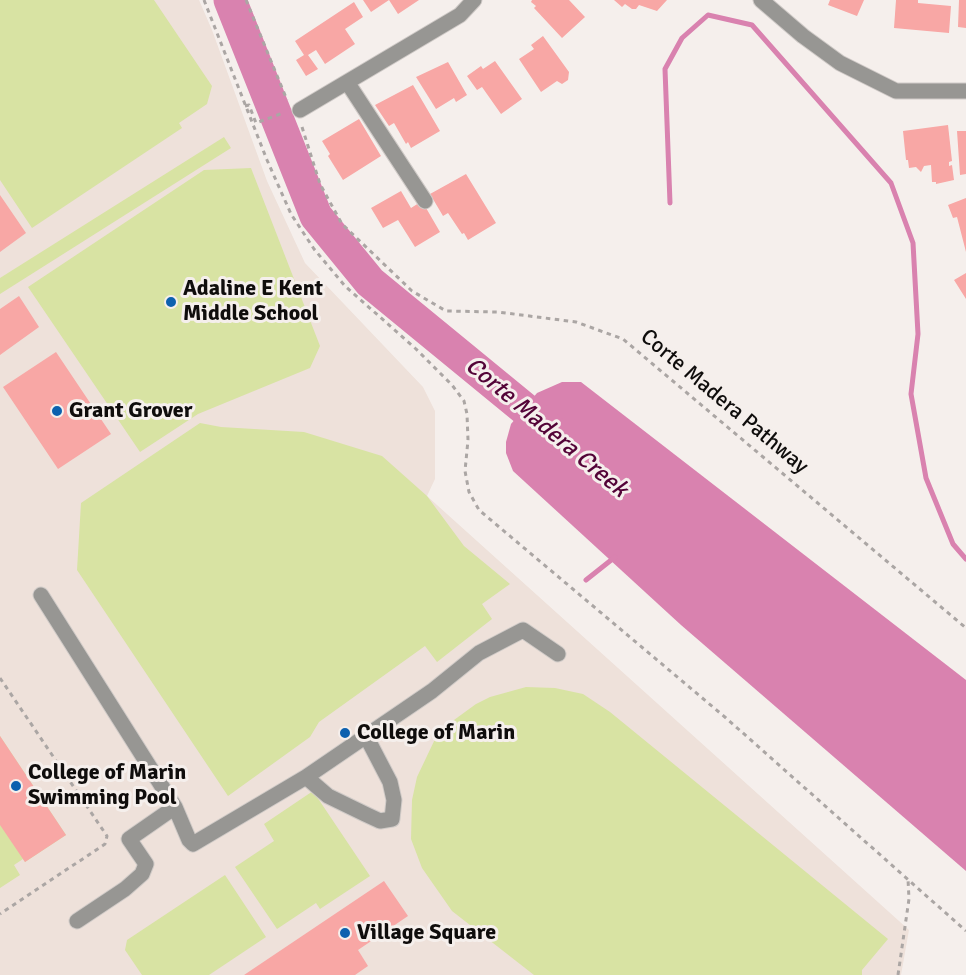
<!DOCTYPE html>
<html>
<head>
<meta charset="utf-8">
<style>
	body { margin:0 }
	canvas { display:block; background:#f5efec }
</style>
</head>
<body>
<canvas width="966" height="975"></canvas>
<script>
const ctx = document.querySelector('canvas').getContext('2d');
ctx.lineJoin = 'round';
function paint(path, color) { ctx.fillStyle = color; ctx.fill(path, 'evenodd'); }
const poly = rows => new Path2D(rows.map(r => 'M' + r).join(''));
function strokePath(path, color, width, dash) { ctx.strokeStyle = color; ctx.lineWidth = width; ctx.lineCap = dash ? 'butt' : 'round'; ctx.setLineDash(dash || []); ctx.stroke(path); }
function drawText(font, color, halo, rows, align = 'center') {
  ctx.font = font + ' Signika,sans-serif'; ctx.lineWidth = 6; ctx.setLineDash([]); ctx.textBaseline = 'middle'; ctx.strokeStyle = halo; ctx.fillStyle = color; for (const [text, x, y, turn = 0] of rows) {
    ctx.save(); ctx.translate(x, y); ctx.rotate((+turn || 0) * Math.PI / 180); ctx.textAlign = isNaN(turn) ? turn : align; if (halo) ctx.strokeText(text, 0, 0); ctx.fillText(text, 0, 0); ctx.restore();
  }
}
const built = poly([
	[0,0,199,0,212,30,267,181,305,263,423,387,435,411,435,479,427,496,909,930,901,975,0,975]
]);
const green = poly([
	[0,0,154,0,212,86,207,104,179,123,182,128,32,228,0,180],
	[224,137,231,148,0,294,0,278],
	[251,168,320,346,310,368,198,414,140,452,28,287,204,170],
	[200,423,221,427,304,432,382,456,427,496,464,546,510,584,482,604,492,619,437,662,425,646,319,722,310,737,228,796,77,570,81,503],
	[526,687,555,688,583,694,610,712,888,939,862,970,862,975,534,975,452,911,422,868,411,839,412,800,417,777,436,737,454,720,476,704,490,697],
	[0,736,66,835,25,862,23,859,14,865,20,875,0,888],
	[313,791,370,876,320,909,316,903,277,929,235,867,274,841,264,824],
	[225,875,266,937,209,975,142,975,125,950,127,940]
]);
const water = poly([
	[562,382,581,382,966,680,966,871,681,625,513,471,506,453,506,442,511,424,537,393]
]);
const stream = poly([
	[670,203,665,69,682,38,708,15,752,25,891,183,913,243,918,334,911,394,926,478,953,544,966,559],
	[586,580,615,557]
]);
const river = poly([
	[230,0,316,216,370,282,559,437]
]);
const building = poly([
	[363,0,389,0,371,12],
	[389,0,419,0,398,14],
	[532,0,569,0,585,17,562,38,534,8,536,6,531,2],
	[614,0,667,0,657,11,639,5,636,9,632,9,625,4,622,7],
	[830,0,864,0,857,16,828,5],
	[896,0,918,0,918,3,951,6,949,33,894,28],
	[959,0,966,0,966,28,958,27],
	[354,2,363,17,345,29,355,44,325,64,316,50,308,55,318,69,306,76,296,60,304,55,295,41],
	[543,36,569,72,568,80,562,84,557,81,541,92,519,59,534,49,531,45],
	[495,61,522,99,501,114,482,87,477,90,467,76,481,66,483,69],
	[448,62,467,95,456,102,454,98,436,109,416,77],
	[413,85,440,131,411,148,408,142,406,144,394,123,389,126,375,105],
	[359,119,381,156,343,180,328,156,330,154,322,141],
	[948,125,952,161,949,162,949,166,952,165,954,180,936,184,936,182,932,182,931,165,924,166,921,172,916,167,909,168,908,160,906,160,903,131],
	[957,131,966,131,966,174,960,175],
	[466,174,496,223,468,240,464,233,462,234,448,213,443,216,430,194],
	[401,191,411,208,422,201,440,232,415,247,398,220,383,228,371,208],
	[0,195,26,233,0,252],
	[966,198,966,252,957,217,953,218,948,205],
	[966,273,966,299,954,280],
	[19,296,39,327,0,355,0,309],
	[56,352,111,434,58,469,3,387],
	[0,736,66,835,25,862,0,825],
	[384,881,408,916,358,950,368,966,355,975,244,975]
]);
const path = poly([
	[204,0,267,160,291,214,314,249,345,286,416,349,452,385,464,401,467,414,468,440,465,471,469,492,479,510,726,718,966,931],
	[246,0,287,100],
	[245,106,249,105,256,123,283,113],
	[302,127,320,184,342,224,412,291,446,311,498,312,576,322,623,339,966,628],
	[0,678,107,836,105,844,0,914],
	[898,975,909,899,908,879]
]);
const minor = poly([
	[761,0,803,36,840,63,896,91,966,91],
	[347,82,425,201],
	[300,110,460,15,474,0],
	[41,595,175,807,189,840,193,844,306,777,432,691,479,653,523,630,558,654],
	[306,777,328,796,365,814,380,821,392,819,394,800,390,782,366,736],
	[77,921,125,889,142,874,146,864,129,839,175,807]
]);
const markers = [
	[171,302,6,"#0d61af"],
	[57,411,6,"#0d61af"],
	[345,733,6,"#0d61af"],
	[16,786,6,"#0d61af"],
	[345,933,6,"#0d61af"]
];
const poiNames = [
	["Adaline E Kent",183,289],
	["Middle School",183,314],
	["Grant Grover",69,411],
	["College of Marin",357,733],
	["College of Marin",28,773],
	["Swimming Pool",28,798],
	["Village Square",357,933]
];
const streetNames = [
	["Corte Madera Pathway",724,402,40]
];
const waterNames = [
	["Corte Madera Creek",546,428,40]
];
paint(built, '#eee1da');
paint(green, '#d8e3a3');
paint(water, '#d982af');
strokePath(stream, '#d982af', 5);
strokePath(river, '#d982af', 33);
paint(building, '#f8a7a5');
strokePath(minor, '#d0cbc8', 17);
strokePath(path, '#aba6a4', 3, [4.5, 4.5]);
strokePath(minor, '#979693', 15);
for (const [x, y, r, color] of markers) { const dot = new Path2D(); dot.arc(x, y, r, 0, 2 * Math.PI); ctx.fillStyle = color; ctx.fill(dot); strokePath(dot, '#f5efec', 2); }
drawText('bold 22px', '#0f0d0c', '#f5efec', poiNames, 'left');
drawText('22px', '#0f0d0c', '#f5efec', streetNames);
drawText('italic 24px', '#530337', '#f5efec', waterNames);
</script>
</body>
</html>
